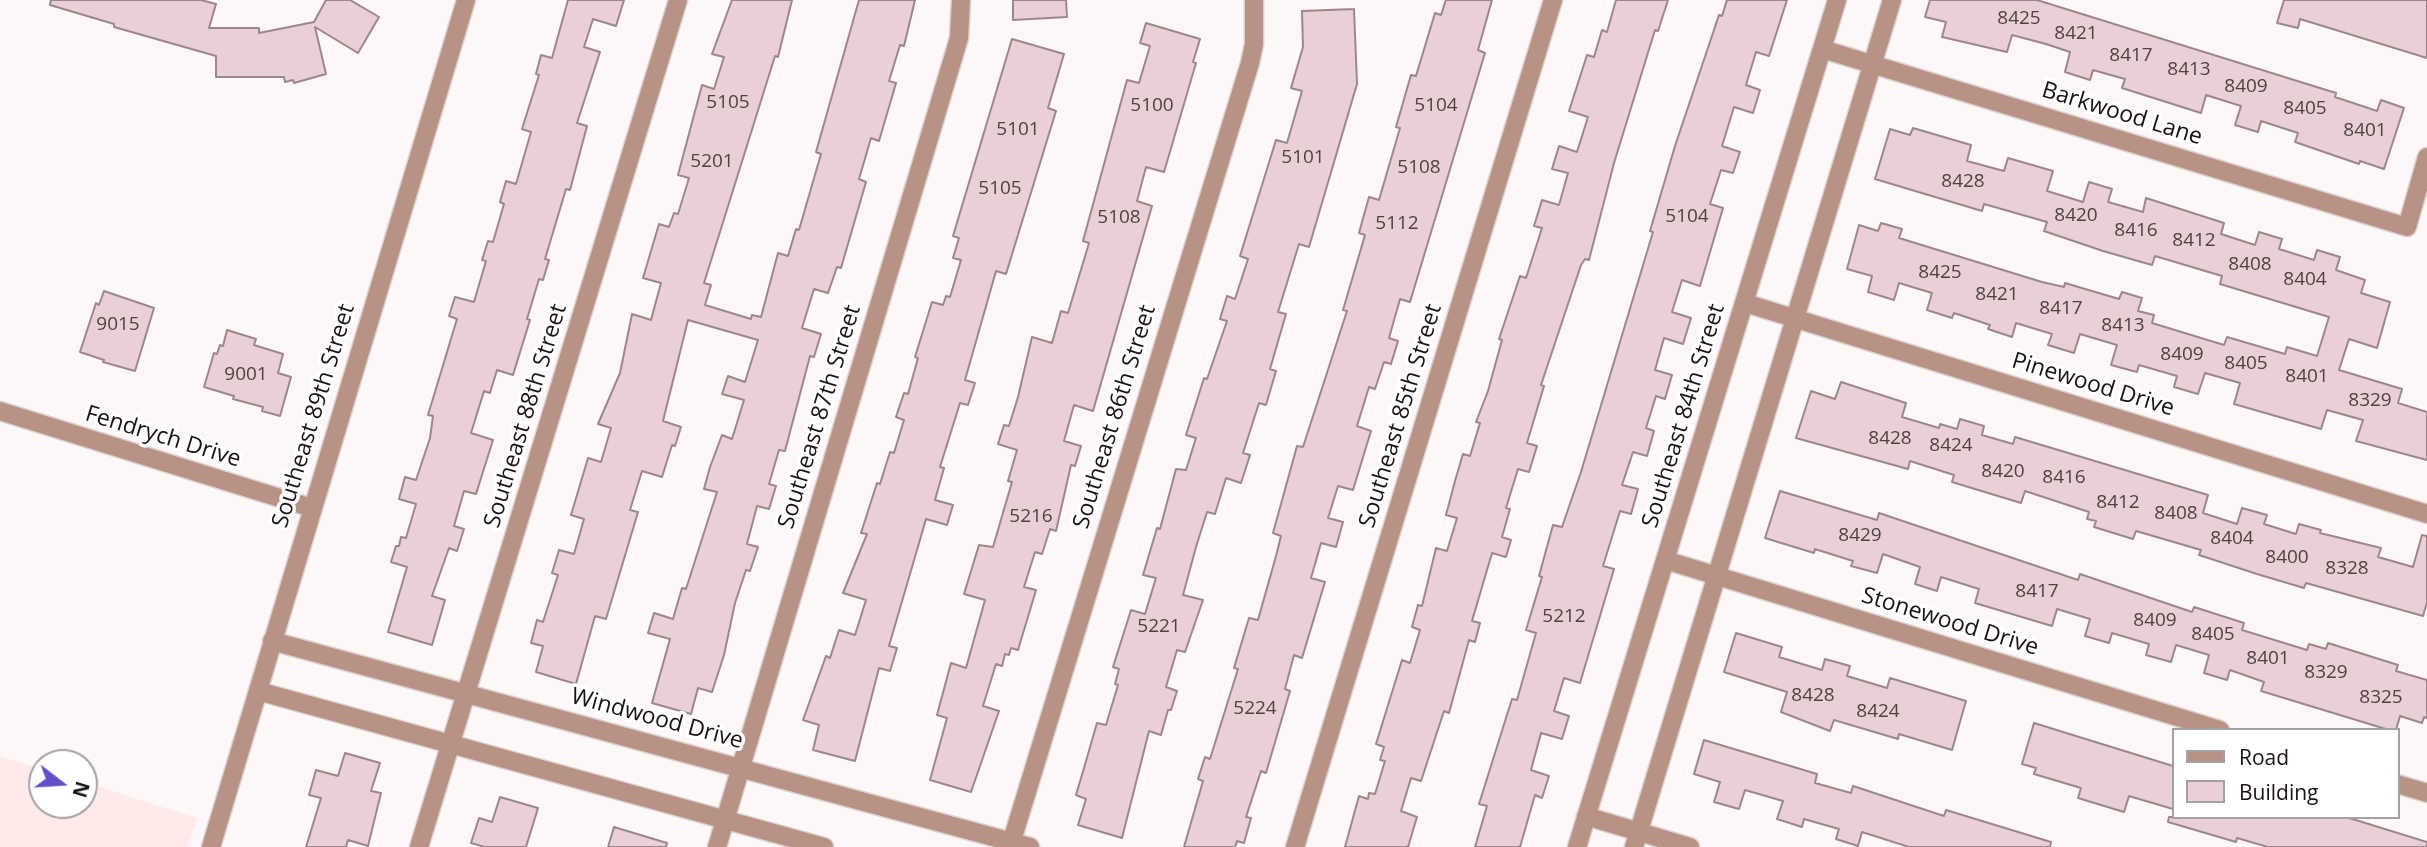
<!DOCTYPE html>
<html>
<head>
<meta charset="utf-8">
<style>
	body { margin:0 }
	#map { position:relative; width:2427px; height:847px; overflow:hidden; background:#fdf7f7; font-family:"Open Sans",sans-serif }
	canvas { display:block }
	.legend { position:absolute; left:2172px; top:728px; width:228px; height:91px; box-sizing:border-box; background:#fff; border:2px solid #a4a1a0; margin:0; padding:9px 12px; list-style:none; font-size:21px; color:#1b1312 }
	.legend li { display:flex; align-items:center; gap:14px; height:35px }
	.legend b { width:35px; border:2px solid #a4a1a0 }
	.north { position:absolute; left:28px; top:749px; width:70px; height:70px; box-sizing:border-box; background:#fff; border:2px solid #a4a1a0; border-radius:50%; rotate:107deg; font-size:19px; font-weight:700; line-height:28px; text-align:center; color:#1b1312 }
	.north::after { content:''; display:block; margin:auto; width:24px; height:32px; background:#6350c9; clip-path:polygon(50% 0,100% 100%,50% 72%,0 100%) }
</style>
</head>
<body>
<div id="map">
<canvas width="2427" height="847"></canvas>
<ul class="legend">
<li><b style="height:9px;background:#b89285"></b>Road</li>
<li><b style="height:19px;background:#e9d0d6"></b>Building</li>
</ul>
<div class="north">N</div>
</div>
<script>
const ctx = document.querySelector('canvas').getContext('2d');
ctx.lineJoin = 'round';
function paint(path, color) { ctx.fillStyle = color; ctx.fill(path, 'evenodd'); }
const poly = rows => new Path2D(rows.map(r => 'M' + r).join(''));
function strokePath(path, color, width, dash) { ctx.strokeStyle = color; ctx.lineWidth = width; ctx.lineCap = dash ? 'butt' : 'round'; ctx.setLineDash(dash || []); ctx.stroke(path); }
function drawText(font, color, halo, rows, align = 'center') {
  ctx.font = font + ' "Open Sans",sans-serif'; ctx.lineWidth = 7; ctx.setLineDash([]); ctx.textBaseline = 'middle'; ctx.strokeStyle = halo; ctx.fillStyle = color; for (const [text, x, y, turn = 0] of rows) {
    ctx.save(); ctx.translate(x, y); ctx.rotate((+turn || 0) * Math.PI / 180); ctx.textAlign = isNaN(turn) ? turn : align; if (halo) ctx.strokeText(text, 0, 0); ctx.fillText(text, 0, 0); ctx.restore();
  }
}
const built = poly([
	[0,756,42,769,42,805,84,805,84,782,197,818,188,847,0,847]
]);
const building = poly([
	[51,0,201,0,216,4,209,28,259,28,259,33,314,22,326,0,350,0,379,17,358,53,315,27,326,74,294,83,293,80,285,82,284,77,216,77,216,56,114,27,114,24,50,5,51,0],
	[568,0,624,0,616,26,593,19,584,47,600,52,577,123,587,126,570,190,566,189,545,259,549,260,543,280,539,279,527,319,530,320,513,375,497,370,490,393,484,391,471,433,493,440,476,494,464,491,454,526,464,529,457,551,449,548,432,596,445,600,432,645,388,632,407,567,391,562,396,546,399,546,401,537,406,538,416,504,399,499,405,477,416,480,430,438,433,416,428,415,457,319,449,316,455,297,474,302,486,261,482,260,488,241,493,242,504,204,500,202,506,181,516,184,531,132,522,129,539,75,536,74,541,55,552,58,568,0],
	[732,0,792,0,778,57,775,56,704,283,711,285,705,305,751,319,752,315,761,317,778,253,788,256,796,229,799,230,821,154,816,152,859,0,915,0,904,46,900,45,889,81,896,83,879,141,871,138,859,179,866,182,841,268,837,267,828,293,814,289,802,328,821,334,814,357,810,356,785,451,779,450,769,484,776,486,769,509,757,506,747,544,758,547,750,571,746,570,735,603,724,655,712,692,698,688,691,714,652,703,670,639,648,633,654,613,673,619,682,588,686,589,717,492,704,489,710,467,722,435,732,439,744,400,722,394,728,376,745,382,758,340,688,320,663,421,681,427,675,446,672,445,662,477,642,471,630,510,638,512,621,569,606,619,595,616,576,684,536,672,543,646,531,643,537,620,543,622,558,575,552,573,559,550,574,554,584,519,571,515,588,458,601,462,611,428,598,424,620,373,632,314,651,320,661,283,643,278,659,224,669,227,674,213,678,214,689,178,678,175,702,85,714,89,724,57,712,54,732,0],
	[1013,0,1066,0,1067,17,1013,20,1013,0],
	[1446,0,1492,0,1478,50,1485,53,1410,302,1400,299,1389,338,1398,341,1391,364,1384,362,1375,389,1369,387,1357,426,1371,431,1353,490,1338,486,1328,518,1343,522,1336,547,1321,543,1311,578,1325,582,1318,605,1302,658,1294,655,1285,689,1290,691,1266,773,1261,771,1246,817,1251,818,1244,843,1237,841,1235,847,1184,847,1203,781,1198,779,1205,757,1210,759,1238,669,1234,668,1249,618,1258,620,1276,556,1281,536,1273,533,1297,446,1303,447,1347,311,1343,310,1365,235,1359,233,1369,197,1379,200,1400,128,1396,127,1411,75,1416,76,1435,13,1441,15,1446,0],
	[1616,0,1668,0,1658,31,1655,30,1614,163,1589,260,1585,259,1581,265,1541,385,1544,386,1527,443,1537,446,1529,472,1518,469,1506,508,1510,509,1502,537,1511,540,1506,557,1492,553,1472,621,1480,623,1475,642,1469,640,1449,713,1444,711,1421,781,1411,778,1401,811,1417,817,1408,847,1345,847,1359,796,1368,799,1369,793,1375,794,1385,761,1380,760,1384,747,1376,744,1402,660,1410,663,1420,630,1412,627,1418,605,1422,606,1436,548,1447,551,1457,518,1446,515,1455,481,1463,454,1470,456,1480,423,1476,422,1488,391,1502,340,1499,339,1520,276,1526,278,1542,228,1534,226,1542,200,1559,205,1568,173,1552,169,1559,146,1577,152,1588,117,1569,111,1587,55,1594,57,1602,30,1607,32,1616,0],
	[1727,0,1787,0,1769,56,1756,52,1746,85,1760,90,1753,113,1734,107,1722,146,1740,152,1733,173,1721,170,1710,204,1723,208,1700,286,1682,280,1672,312,1691,318,1683,344,1664,338,1655,370,1672,375,1665,399,1656,396,1646,428,1654,431,1647,456,1633,452,1622,485,1638,489,1631,514,1620,511,1603,566,1614,569,1580,683,1564,678,1554,711,1569,716,1562,739,1541,733,1531,770,1549,776,1542,798,1535,795,1520,847,1475,847,1487,806,1479,804,1512,699,1517,700,1536,633,1526,630,1542,577,1539,576,1553,525,1562,527,1581,472,1653,232,1650,231,1675,146,1719,15,1722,16,1727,0],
	[1930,0,2037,0,2336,93,2335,97,2377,111,2381,100,2404,108,2384,169,2360,161,2359,164,2295,142,2298,133,2261,121,2258,132,2235,125,2241,106,2206,95,2201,113,2122,88,2125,79,2093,70,2090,80,2065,72,2070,52,2046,44,2012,35,2007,52,1942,37,1946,22,1925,17,1930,0],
	[2284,0,2427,0,2427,58,2300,19,2298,28,2277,23,2284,0],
	[1354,9,1357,84,1309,247,1299,244,1278,312,1286,314,1270,369,1276,371,1266,405,1259,403,1243,453,1250,455,1241,483,1226,478,1215,514,1207,512,1196,547,1183,595,1203,600,1185,652,1177,650,1166,687,1177,691,1171,710,1168,710,1161,735,1149,731,1122,838,1078,825,1086,799,1076,795,1084,768,1097,723,1106,725,1118,685,1115,684,1119,669,1113,667,1131,610,1145,614,1156,578,1143,575,1157,528,1160,529,1176,469,1186,470,1196,438,1186,435,1204,378,1207,379,1227,321,1220,319,1227,296,1235,299,1248,259,1240,256,1276,140,1287,143,1302,91,1291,88,1303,47,1302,11,1354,9],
	[1146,23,1200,39,1193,62,1196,63,1164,172,1146,167,1137,201,1152,206,1093,411,1074,405,1064,441,1081,446,1075,466,1071,465,1056,531,1050,529,1042,554,1035,552,1024,587,1036,590,1018,650,1011,648,1009,655,1005,654,1002,666,996,664,983,706,999,711,971,792,930,780,947,718,937,715,951,663,966,668,985,600,964,594,979,545,993,547,1012,482,1008,481,1017,450,998,444,1004,425,1009,426,1018,397,1032,337,1052,343,1061,311,1068,313,1089,243,1083,241,1127,80,1139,83,1150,46,1140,43,1146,23],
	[1012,39,1064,54,1048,108,1056,111,1006,274,996,271,965,380,975,383,968,405,960,403,940,467,944,468,935,500,953,505,947,525,926,519,889,646,897,648,890,671,879,668,855,761,813,750,819,725,803,720,826,656,830,658,839,630,855,635,866,600,843,593,867,534,861,533,877,483,880,484,890,452,894,453,904,420,896,417,904,393,908,394,918,358,915,357,932,302,943,305,946,296,950,297,961,260,953,258,959,238,953,236,1012,39],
	[1913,128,1971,145,1967,161,2004,171,2008,158,2053,171,2047,191,2083,202,2089,182,2112,189,2108,202,2143,212,2146,198,2224,223,2221,234,2255,245,2259,232,2282,239,2279,249,2314,260,2317,250,2340,257,2336,270,2365,280,2361,293,2390,302,2377,348,2349,339,2339,370,2402,389,2398,403,2427,412,2427,460,2356,441,2363,420,2327,410,2321,429,2234,404,2240,383,2205,373,2198,394,2174,387,2177,376,2139,365,2137,372,2111,365,2117,345,2080,334,2074,353,2048,345,2052,334,2016,323,2012,337,1988,329,1990,325,1954,313,1952,318,1927,310,1932,293,1899,283,1894,300,1868,292,1872,276,1847,269,1859,225,1878,231,1881,223,1902,229,1899,238,2042,282,2064,287,2065,283,2119,299,2122,292,2142,298,2138,311,2154,315,2152,323,2224,345,2227,337,2285,354,2287,347,2317,356,2329,317,2220,284,2222,276,2155,256,2152,265,2103,251,2044,231,2047,222,1984,204,1982,211,1875,179,1890,129,1910,135,1913,128],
	[104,291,154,308,135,371,103,362,104,360,80,352,96,303,99,305,104,291],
	[227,330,256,339,254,345,283,354,278,373,291,377,280,416,262,411,263,407,233,399,234,396,204,387,214,353,217,354,220,345,223,346,227,330],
	[1841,382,1906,403,1902,417,1939,428,1940,424,1957,429,1960,419,1984,426,1982,435,2013,444,2015,437,2208,495,2203,513,2237,524,2242,508,2267,515,2264,524,2296,534,2299,524,2321,530,2320,533,2381,548,2378,557,2413,567,2422,535,2427,536,2427,602,2423,616,2306,583,2304,588,2257,574,2199,555,2201,550,2136,531,2133,539,2094,527,2096,521,2087,519,2089,512,2025,491,2021,503,1952,482,1954,475,1910,461,1908,469,1796,438,1811,391,1835,399,1841,382],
	[1780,491,1877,520,1879,513,2078,580,2080,574,2192,612,2194,607,2244,623,2242,630,2307,650,2309,644,2326,649,2328,643,2398,665,2396,671,2427,680,2427,718,2424,717,2422,723,2400,716,2396,730,2389,730,2261,691,2264,682,2230,670,2227,680,2204,673,2209,655,2176,645,2171,662,2146,655,2149,644,2112,633,2109,643,2085,636,2090,619,2057,609,2052,626,1975,603,1979,589,1941,577,1937,591,1915,584,1920,567,1883,554,1877,573,1851,566,1853,561,1815,549,1814,553,1765,538,1780,491],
	[1736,633,1782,647,1779,657,1822,670,1825,659,1850,666,1847,676,1887,688,1890,678,1966,701,1952,750,1899,734,1898,739,1834,720,1830,731,1781,712,1787,692,1724,672,1736,633],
	[2034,723,2173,766,2173,809,2129,796,2124,812,2078,798,2081,788,2034,774,2036,768,2022,764,2034,723],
	[1704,740,1817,774,1815,783,1851,793,1853,786,1944,816,1946,810,2051,842,2050,847,1909,847,1862,832,1858,846,1836,839,1839,829,1804,819,1802,827,1777,819,1783,801,1745,790,1739,809,1714,802,1720,782,1694,774,1704,740],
	[345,753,380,763,371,791,381,793,368,846,348,840,346,847,306,847,321,798,309,795,316,770,338,776,345,753],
	[500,797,538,808,526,847,485,847,471,843,479,818,492,822,500,797],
	[2169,817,2346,817,2427,842,2427,847,2268,847,2237,838,2236,842,2168,822,2169,817],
	[614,827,667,843,666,847,608,847,614,827]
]);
const minor = poly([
	[1822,49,2407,227,2427,157],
	[1745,303,2427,514],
	[0,411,312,508],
	[1665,560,2220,730],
	[272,641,1030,847],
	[258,691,824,847],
	[2397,784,2427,793],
	[1586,816,1690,847],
	[211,847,466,0],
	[419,847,678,0],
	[717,847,959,38,961,0],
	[1010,847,1250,63,1254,44,1254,0],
	[1295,847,1553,0],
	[1577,847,1837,0],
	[1634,847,1892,0]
]);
const numberNames = [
	["8425",2019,19],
	["8421",2076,34],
	["8417",2131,56],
	["8413",2189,70],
	["8409",2246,87],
	["5105",728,103],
	["5100",1152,106],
	["5104",1436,106],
	["8405",2305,109],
	["5101",1018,130],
	["8401",2365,131],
	["5101",1303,158],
	["5201",712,162],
	["5108",1419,168],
	["8428",1963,182],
	["5105",1000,189],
	["8420",2076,216],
	["5104",1687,217],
	["5108",1119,218],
	["5112",1397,224],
	["8416",2136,231],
	["8412",2194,241],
	["8408",2250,265],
	["8425",1940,273],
	["8404",2305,280],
	["8421",1997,295],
	["8417",2061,309],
	["9015",118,325],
	["8413",2123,326],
	["8409",2182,355],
	["8405",2246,364],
	["9001",246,375],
	["8401",2307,377],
	["8329",2370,401],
	["8428",1890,439],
	["8424",1951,446],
	["8420",2003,472],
	["8416",2064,478],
	["8412",2118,503],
	["8408",2176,514],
	["5216",1031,517],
	["8429",1860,536],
	["8404",2232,539],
	["8400",2287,558],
	["8328",2347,569],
	["8417",2037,592],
	["5212",1564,617],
	["8409",2155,621],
	["5221",1159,627],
	["8405",2213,635],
	["8401",2268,659],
	["8329",2326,673],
	["8428",1813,696],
	["8325",2381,698],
	["5224",1255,709],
	["8424",1878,712]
];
const streetNames = [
	["Barkwood Lane",2122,114,17],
	["Pinewood Drive",2093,385,17],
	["Southeast 89th Street",314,416,-73],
	["Southeast 88th Street",526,416,-73],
	["Southeast 85th Street",1401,416,-73],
	["Southeast 84th Street",1684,416,-73],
	["Southeast 87th Street",820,417,-73],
	["Southeast 86th Street",1115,417,-73],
	["Fendrych Drive",163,437,17],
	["Stonewood Drive",1950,622,17],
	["Windwood Drive",657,719,15]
];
paint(built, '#ffeae9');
paint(building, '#e9d0d6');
strokePath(building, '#9e878c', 2);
strokePath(minor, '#d9d3d2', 21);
strokePath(minor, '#b89285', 18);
drawText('19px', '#4e4243', null, numberNames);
drawText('23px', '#1b1312', '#fff', streetNames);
</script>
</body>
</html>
